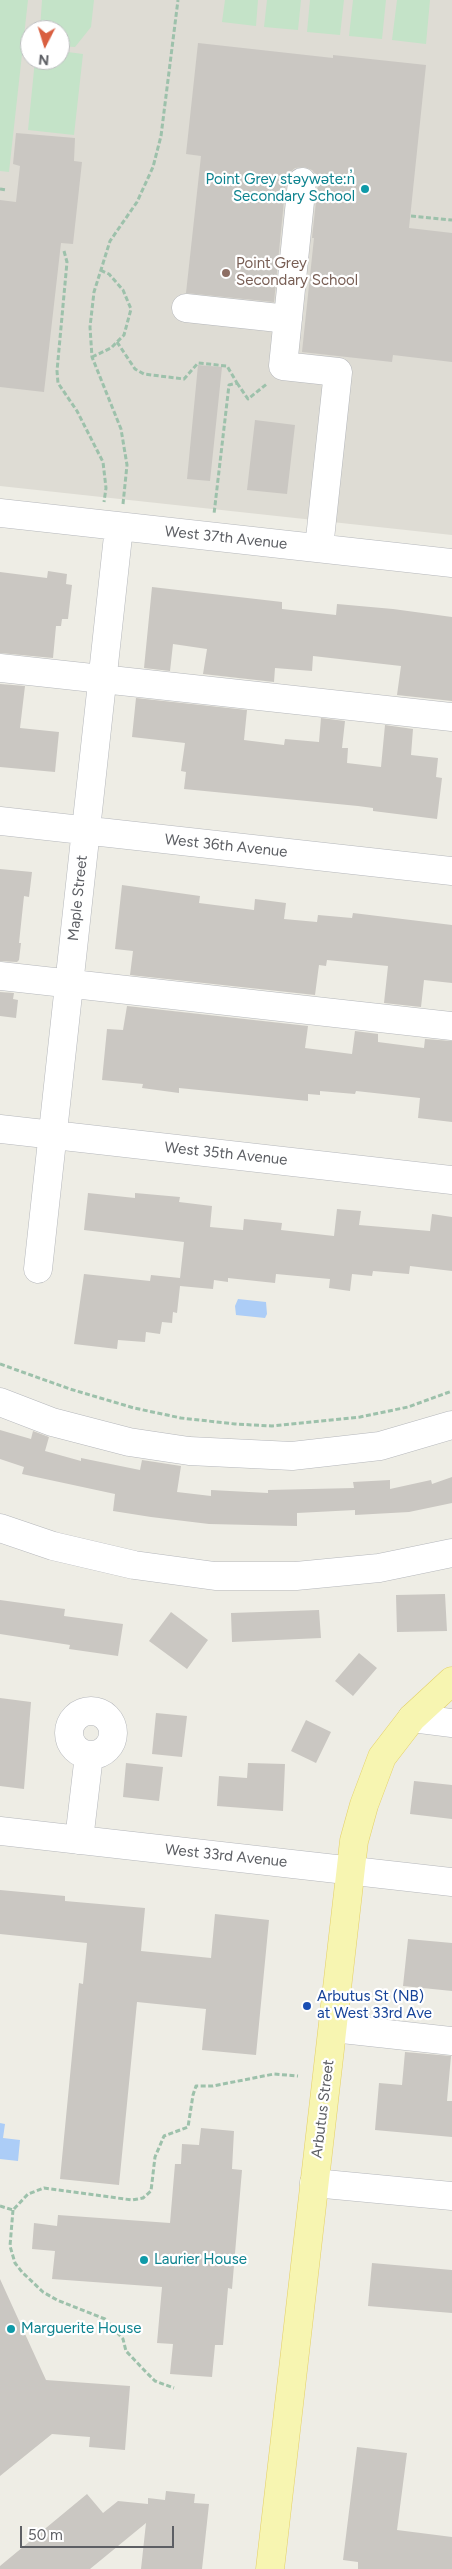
<!DOCTYPE html>
<html>
<head>
<meta charset="utf-8">
<style>
	body { margin:0 }
	#map { position:relative; width:452px; height:2569px; overflow:hidden; background:#eeede5; font-family:Figtree,sans-serif }
	canvas { display:block }
	.north { position:absolute; left:20px; top:20px; width:50px; height:50px; box-sizing:border-box; background:#fff; border:1px solid #bebfc1; border-radius:50%; rotate:185deg; font-size:14px; font-weight:700; line-height:20px; text-align:center; color:#5d5f64 }
	.north::after { content:''; display:block; margin:auto; width:18px; height:22px; background:#d95f40; clip-path:polygon(50% 0,100% 100%,50% 72%,0 100%) }
	.scale { position:absolute; left:20px; top:2526px; width:154px; height:22px; box-sizing:border-box; border:2px solid #5d5f64; border-top:0; padding-left:6px; font-size:15px; line-height:18px; white-space:nowrap; color:#5d5f64; -webkit-text-stroke:4px #fff; paint-order:stroke }
</style>
</head>
<body>
<div id="map">
<canvas width="452" height="2569"></canvas>
<div class="north">N</div>
<div class="scale">50 m</div>
</div>
<script>
const ctx = document.querySelector('canvas').getContext('2d');
ctx.lineJoin = 'round';
function paint(path, color) { ctx.fillStyle = color; ctx.fill(path, 'evenodd'); }
const poly = rows => new Path2D(rows.map(r => 'M' + r).join(''));
function strokePath(path, color, width, dash) { ctx.strokeStyle = color; ctx.lineWidth = width; ctx.lineCap = dash ? 'butt' : 'round'; ctx.setLineDash(dash || []); ctx.stroke(path); }
function drawText(font, color, halo, rows, align = 'center') {
  ctx.font = font + ' Figtree,sans-serif'; ctx.lineWidth = 4.5; ctx.setLineDash([]); ctx.textBaseline = 'middle'; ctx.strokeStyle = halo; ctx.fillStyle = color; for (const [text, x, y, turn = 0] of rows) {
    ctx.save(); ctx.translate(x, y); ctx.rotate((+turn || 0) * Math.PI / 180); ctx.textAlign = isNaN(turn) ? turn : align; if (halo) ctx.strokeText(text, 0, 0); ctx.fillText(text, 0, 0); ctx.restore();
  }
}
const education = poly([
	[0,0,452,0,452,535,0,486],
	[30,30,60,30,60,60,30,60]
]);
const green = poly([
	[0,0,28,0,9,172,0,171],
	[42,0,94,0,91,27,75,47,60,46,60,30,40,30],
	[225,0,258,0,256,26,222,22],
	[267,0,301,0,298,30,264,27],
	[310,0,344,0,340,35,307,32],
	[353,0,386,0,382,39,349,36],
	[397,0,430,0,426,44,392,40],
	[60,51,83,54,74,135,28,130,35,60,60,60]
]);
const water = poly([
	[238,1299,266,1302,267,1314,265,1318,236,1315,235,1306],
	[0,2123,5,2124,3,2138,20,2140,18,2161,0,2159]
]);
const building = poly([
	[198,43,333,58,333,55,426,65,409,228,452,233,452,362,393,355,392,362,302,352,314,238,312,238,318,184,316,175,312,170,304,167,295,168,289,173,286,180,274,302,186,293,201,156,186,154],
	[16,133,75,138,74,161,82,162,73,244,61,243,44,392,0,387,0,200,16,202,20,166,13,164],
	[198,365,222,367,210,481,187,479],
	[255,420,295,425,287,494,247,490],
	[48,571,67,574,66,584,72,585,68,619,62,619,61,626,56,626,53,658,0,653,0,572,47,578],
	[152,587,282,602,282,609,336,615,337,604,393,609,452,617,452,701,397,695,401,666,313,656,312,671,275,668,274,682,203,674,207,649,173,644,170,671,144,668],
	[0,684,25,686,20,728,59,732,55,772,0,767],
	[136,698,247,710,244,740,284,745,285,739,319,742,321,718,345,721,342,748,348,748,347,763,381,767,385,725,413,729,411,755,438,758,436,777,442,778,437,819,373,811,373,808,358,806,184,789,186,772,181,771,185,743,132,737],
	[0,869,32,872,29,897,24,896,19,943,21,943,19,960,17,962,0,961],
	[122,885,200,896,199,903,254,910,255,899,286,903,284,919,317,922,318,915,352,918,353,913,452,925,452,983,424,980,421,1007,384,1003,388,966,327,960,326,966,319,965,315,995,130,975,133,951,115,949],
	[0,992,14,993,13,999,18,1000,16,1018,0,1016],
	[127,1006,308,1026,305,1048,352,1054,355,1031,378,1034,378,1042,424,1048,425,1039,452,1041,452,1122,418,1118,420,1098,356,1091,355,1094,320,1091,320,1095,308,1094,308,1101,179,1088,179,1093,142,1088,143,1084,102,1080,107,1029,123,1030],
	[88,1193,135,1198,135,1193,180,1197,179,1202,212,1206,210,1227,243,1230,244,1219,282,1223,281,1230,334,1236,337,1209,361,1211,359,1225,430,1231,432,1214,452,1217,452,1271,410,1266,409,1274,373,1271,372,1276,352,1274,350,1291,329,1288,330,1279,276,1274,275,1283,228,1278,228,1282,214,1280,213,1289,180,1286,177,1313,173,1312,172,1323,162,1322,160,1334,146,1332,145,1342,118,1340,117,1349,74,1344,84,1274,150,1281,151,1275,180,1278,184,1242,84,1230],
	[0,1430,31,1439,33,1431,49,1437,45,1451,81,1461,81,1458,140,1470,142,1460,181,1466,177,1492,211,1496,211,1490,268,1493,268,1490,354,1488,353,1482,390,1480,390,1489,431,1480,432,1484,452,1477,452,1503,409,1512,355,1515,355,1510,297,1513,297,1526,209,1524,151,1517,113,1511,115,1494,22,1474,24,1467,0,1459],
	[445,1594,447,1631,397,1632,396,1595],
	[0,1600,65,1609,64,1616,123,1624,118,1656,69,1649,70,1645,0,1634],
	[319,1610,321,1638,232,1642,231,1613],
	[171,1612,208,1640,187,1669,149,1641],
	[359,1653,377,1668,353,1696,335,1681],
	[0,1698,31,1702,24,1789,0,1786],
	[156,1713,187,1716,182,1757,152,1754],
	[306,1720,331,1732,316,1763,291,1751],
	[126,1763,163,1767,159,1801,123,1797],
	[248,1763,285,1764,283,1811,217,1806,219,1776,247,1778],
	[414,1781,452,1785,452,1819,410,1814],
	[0,1890,65,1896,65,1901,145,1908,141,1951,211,1958,215,1914,269,1920,256,2055,202,2050,206,2009,137,2002,119,2185,60,2179,79,1983,83,1984,87,1943,0,1934],
	[408,1939,452,1943,452,1991,403,1986],
	[405,2052,451,2056,447,2101,452,2101,452,2137,375,2130,379,2083,402,2085],
	[201,2128,234,2131,232,2169,242,2170,232,2289,228,2288,223,2345,215,2345,212,2377,170,2374,173,2344,157,2343,162,2287,52,2279,55,2251,32,2249,34,2223,57,2226,58,2215,170,2223,175,2164,181,2164,182,2144,199,2145],
	[372,2263,452,2270,452,2313,368,2306],
	[0,2279,46,2380,130,2386,125,2450,89,2447,90,2437,52,2434,0,2476],
	[357,2447,407,2453,397,2530,452,2537,452,2569,358,2569,358,2562,343,2560],
	[166,2491,195,2494,194,2503,209,2504,202,2569,141,2569,146,2523,90,2569,0,2569,0,2566,87,2494,103,2513,118,2501,148,2504,148,2498,165,2500]
]);
const path = poly([
	[0,189,6,190],
	[411,216,452,220],
	[64,251,67,262,57,371,58,383,77,411,103,462,106,488,104,502],
	[117,342,135,369,144,374,184,379,198,363,227,366,237,383,229,385,214,514],
	[92,357,111,348,124,335,131,309,123,290,109,274,100,270],
	[237,383,248,399,268,383],
	[123,504,127,465,121,429,92,357,90,327,94,292,110,241,137,202,153,167,161,136,178,0],
	[0,1364,70,1389,134,1408,181,1418,235,1424,272,1426,360,1417,408,1407,452,1391],
	[0,2206,13,2210,28,2194,44,2188,132,2200,143,2198,151,2191,155,2157,164,2136,188,2127,193,2095,196,2086,213,2086,274,2074,298,2076],
	[13,2210,10,2246,15,2263,22,2272,43,2292,57,2300,105,2319,123,2339,126,2351,145,2371,155,2381,174,2388]
]);
const minor = poly([
	[302,182,283,366,338,372,319,548],
	[186,308,288,319],
	[0,513,452,563],
	[0,668,452,717],
	[0,821,452,871],
	[0,976,452,1026],
	[0,1129,452,1180],
	[38,1269,119,527],
	[0,1402,52,1422,129,1442,189,1451,292,1456,380,1446,452,1425],
	[0,1528,53,1546,134,1565,215,1576,296,1576,379,1568,452,1553],
	'69 1733a22 22 0 1 1 44 0a22 22 0 1 1-44 0Z',
	[412,1718,452,1723],
	[0,1831,452,1882],
	[79,1840,89,1755],
	[333,2028,452,2041],
	[314,2183,452,2196]
]);
const major = poly([
	[270,2569,354,1841,364,1805,382,1757,412,1718,452,1681]
]);
const markers = [
	[365,189,5,"#0f9aa8"],
	[226,273,5,"#8d6e63"],
	[307,2006,5,"#1a4fb4"],
	[144,2260,5,"#0f9aa8"],
	[11,2329,5,"#0f9aa8"]
];
const cultureNames = [
	["Point Grey stəywəte:n̓",355,180,"right"],
	["Secondary School",355,197,"right"],
	["Laurier House",154,2260],
	["Marguerite House",21,2329]
];
const educationNames = [
	["Point Grey",236,264],
	["Secondary School",236,281]
];
const streetNames = [
	["West 37th Avenue",226,538,6],
	["West 36th Avenue",226,846,6],
	["Maple Street",78,898,-84],
	["West 35th Avenue",226,1154,6],
	["West 33rd Avenue",226,1856,6],
	["Arbutus Street",323,2109,-83]
];
const transitNames = [
	["Arbutus St (NB)",317,1997],
	["at West 33rd Ave",317,2014]
];
paint(education, '#dedcd4');
paint(green, '#c4e3c8');
paint(water, '#accdf7');
paint(building, '#cac7c2');
strokePath(minor, '#b5b7bb', 29);
strokePath(major, '#e4d068', 29);
strokePath(path, '#9dc1ab', 3, [5, 2.5]);
strokePath(minor, '#fff', 28);
strokePath(major, '#f7f5b1', 28);
for (const [x, y, r, color] of markers) { const dot = new Path2D(); dot.arc(x, y, r, 0, 2 * Math.PI); ctx.fillStyle = color; ctx.fill(dot); strokePath(dot, '#fff', 2); }
drawText('15px', '#0d838f', '#fff', cultureNames, 'left');
drawText('15px', '#785e54', '#fff', educationNames, 'left');
drawText('15px', '#5d5f64', '#fff', streetNames);
drawText('15px', '#164399', '#fff', transitNames, 'left');
</script>
</body>
</html>
